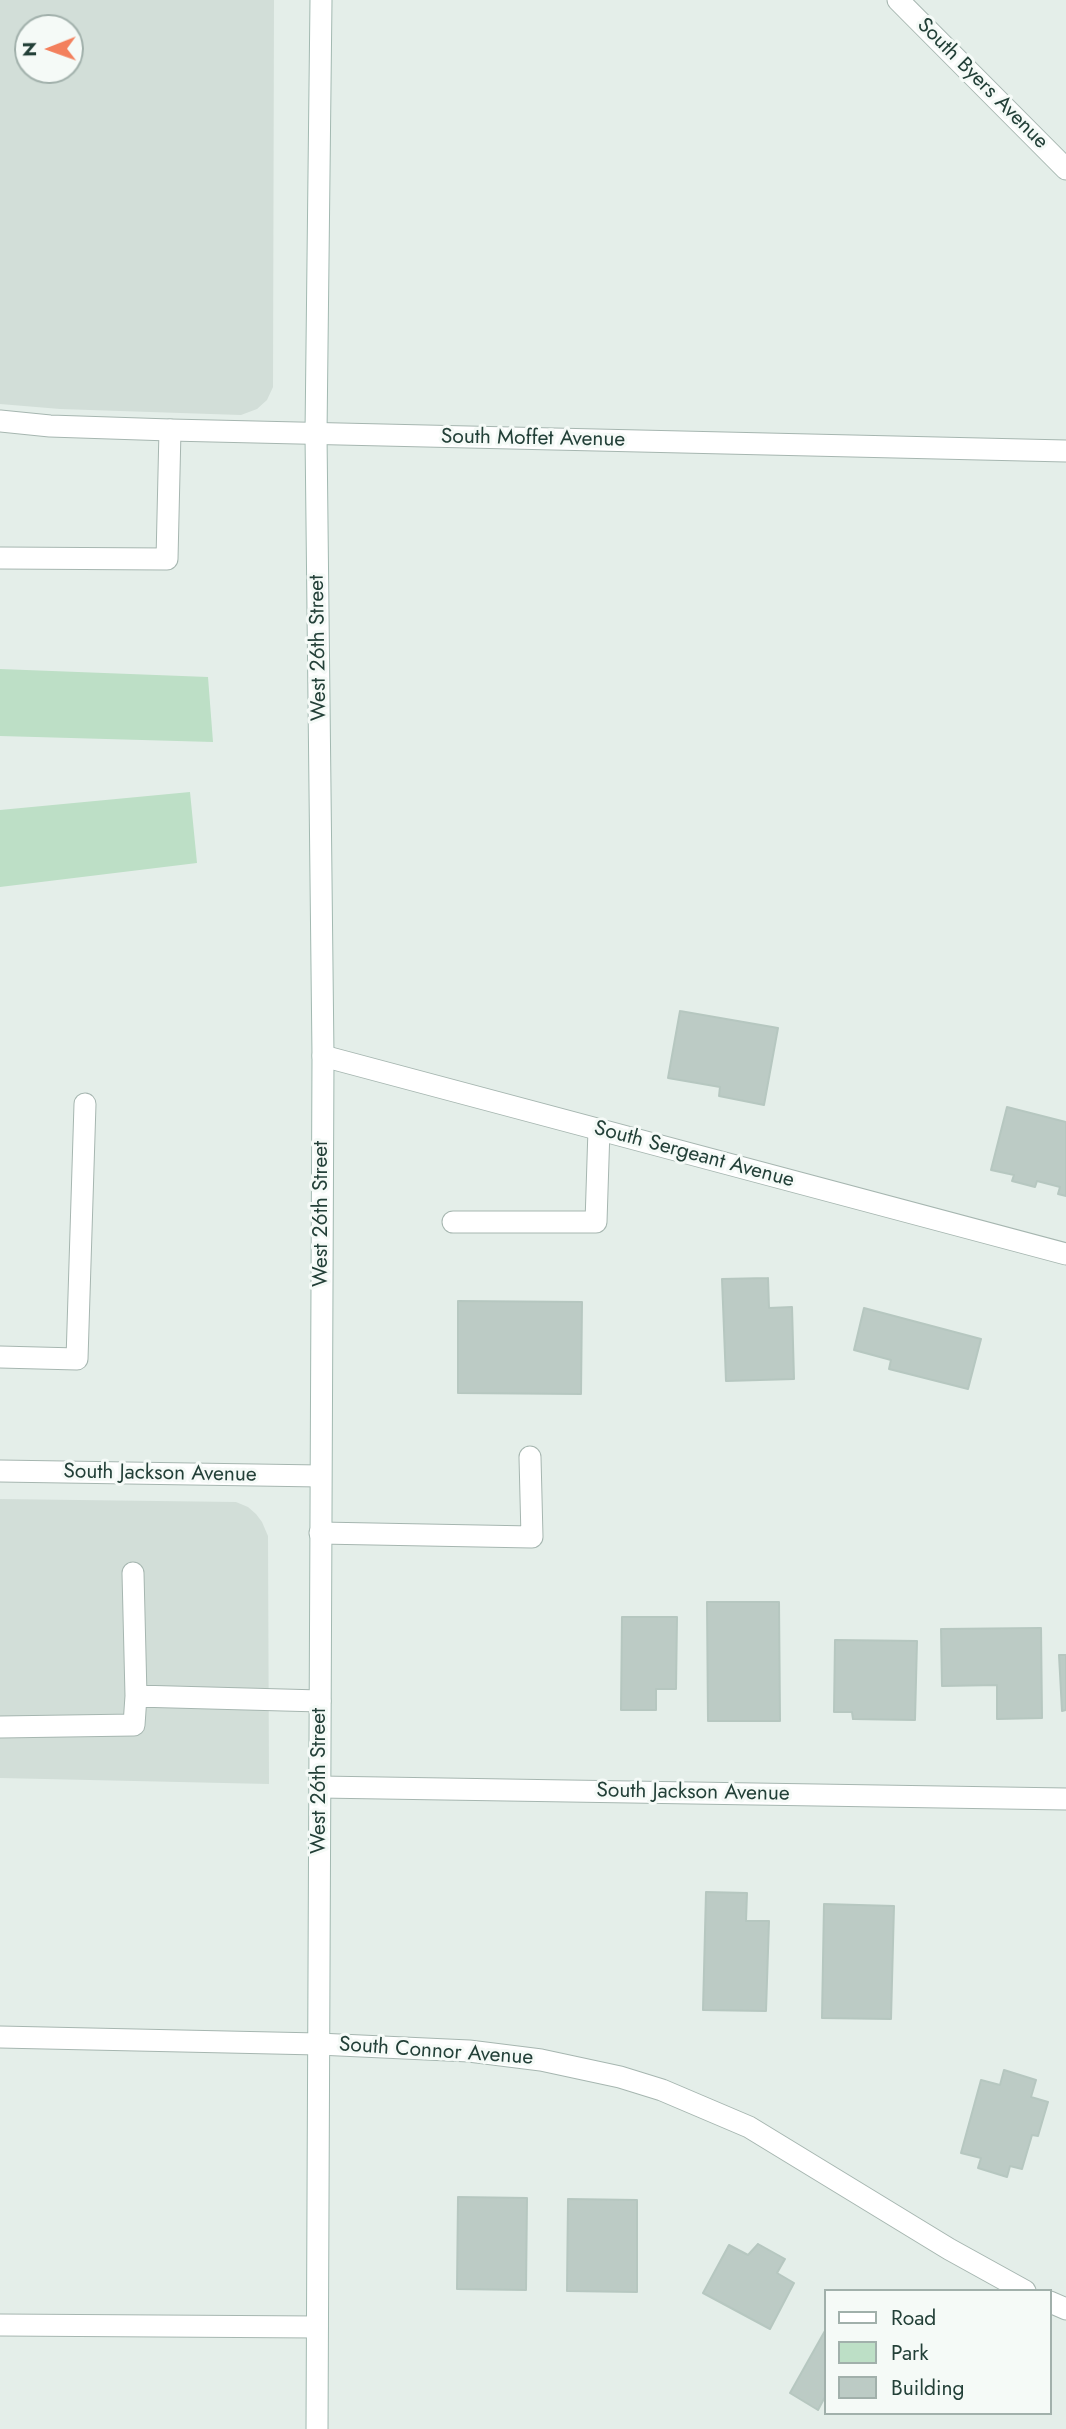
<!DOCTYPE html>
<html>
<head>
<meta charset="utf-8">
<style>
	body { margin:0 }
	#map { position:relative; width:1066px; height:2429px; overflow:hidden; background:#e4eee9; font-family:Jost,sans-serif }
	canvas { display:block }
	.legend { position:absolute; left:824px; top:2289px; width:228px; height:126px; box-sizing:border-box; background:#f5faf7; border:2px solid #a1b0ab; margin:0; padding:9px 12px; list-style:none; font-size:21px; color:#234038 }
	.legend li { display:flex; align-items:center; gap:14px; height:35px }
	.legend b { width:35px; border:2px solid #a1b0ab }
	.north { position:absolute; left:14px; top:14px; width:70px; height:70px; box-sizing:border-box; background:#f5faf7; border:2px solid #a1b0ab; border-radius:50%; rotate:269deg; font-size:19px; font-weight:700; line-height:28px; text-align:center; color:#234038 }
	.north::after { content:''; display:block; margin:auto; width:24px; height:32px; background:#f3805d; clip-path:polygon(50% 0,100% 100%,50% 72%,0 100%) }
</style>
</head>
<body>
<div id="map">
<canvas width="1066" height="2429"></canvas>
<ul class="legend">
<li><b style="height:9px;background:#fff"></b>Road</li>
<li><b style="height:19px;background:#bddfc6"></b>Park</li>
<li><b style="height:19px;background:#bccbc5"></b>Building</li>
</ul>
<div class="north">N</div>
</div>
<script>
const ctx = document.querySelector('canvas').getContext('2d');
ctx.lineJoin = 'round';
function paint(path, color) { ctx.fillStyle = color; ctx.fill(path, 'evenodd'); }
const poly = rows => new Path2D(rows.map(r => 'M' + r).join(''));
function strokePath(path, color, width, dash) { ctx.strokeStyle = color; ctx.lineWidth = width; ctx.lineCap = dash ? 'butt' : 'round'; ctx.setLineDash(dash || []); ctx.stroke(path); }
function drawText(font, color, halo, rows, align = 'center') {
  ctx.font = font + ' Jost,sans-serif'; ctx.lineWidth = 6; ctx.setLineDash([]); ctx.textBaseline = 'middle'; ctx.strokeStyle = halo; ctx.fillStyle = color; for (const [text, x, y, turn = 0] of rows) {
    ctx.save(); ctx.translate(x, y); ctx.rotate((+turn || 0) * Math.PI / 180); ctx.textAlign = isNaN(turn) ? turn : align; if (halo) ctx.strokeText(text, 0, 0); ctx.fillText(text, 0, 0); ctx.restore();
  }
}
const built = poly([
	[0,0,274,0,273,387,267,400,257,409,241,415,60,409,0,404],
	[28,28,70,28,70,70,28,70],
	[0,1499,236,1502,248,1507,256,1514,262,1522,268,1536,269,1784,0,1778]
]);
const green = poly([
	[0,669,208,677,213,742,0,736],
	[190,792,197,863,0,887,0,810]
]);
const building = poly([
	[680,1011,778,1028,764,1105,719,1096,720,1087,668,1078,680,1011],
	[1007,1107,1066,1122,1066,1196,1058,1194,1060,1187,1037,1181,1035,1187,1012,1181,1014,1175,991,1170,1007,1107],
	[768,1278,769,1308,792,1307,794,1379,726,1381,722,1279,768,1278],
	[458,1301,582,1302,581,1394,458,1393,458,1301],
	[864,1308,981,1339,968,1389,889,1369,891,1360,854,1350,864,1308],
	[707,1602,779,1602,780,1721,708,1721,707,1602],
	[622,1617,677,1617,676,1689,656,1689,656,1710,621,1710,622,1617],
	[1041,1628,1042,1718,997,1719,997,1685,942,1686,941,1629,1041,1628],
	[835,1640,917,1641,915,1720,853,1719,852,1712,834,1712,835,1640],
	[1059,1655,1066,1655,1066,1710,1062,1711,1059,1655],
	[706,1892,747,1893,746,1921,769,1921,766,2011,703,2010,706,1892],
	[824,1904,894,1906,891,2019,822,2018,824,1904],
	[1004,2070,1036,2080,1031,2097,1048,2102,1038,2136,1032,2135,1022,2169,1010,2166,1007,2177,978,2168,981,2158,961,2153,981,2080,1000,2085,1004,2070],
	[458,2197,527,2198,526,2290,457,2289,458,2197],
	[568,2199,637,2200,637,2292,567,2291,568,2199],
	[758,2244,785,2259,777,2273,794,2283,770,2329,703,2293,729,2245,748,2255,758,2244],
	[826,2329,826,2395,818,2410,790,2393,826,2329]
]);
const lane = poly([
	[0,558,167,559,170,430],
	[453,1222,596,1222,599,1129],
	[0,1357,77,1359,85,1104],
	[320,1533,532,1537,530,1457],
	[133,1573,136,1696,320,1701],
	[0,1727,134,1725,136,1696],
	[0,2325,317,2327]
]);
const street = poly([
	[898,0,1066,169],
	[0,421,50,426,170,430,1066,451],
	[323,1056,1066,1254],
	[0,1471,320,1476],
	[320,1787,1066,1799],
	[0,2037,318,2044,469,2051,541,2060,620,2077,662,2090,749,2127,949,2249,1025,2291],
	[1050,2302,1066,2309]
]);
const secondary = poly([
	[317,2429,323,1056,316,434,321,0]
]);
const streetNames = [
	["South Byers Avenue",982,84,45],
	["South Moffet Avenue",533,439,1],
	["West 26th Street",319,648,-91],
	["South Sergeant Avenue",694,1155,15],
	["West 26th Street",322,1214,-90],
	["South Jackson Avenue",160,1474,1],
	["West 26th Street",320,1781,-90],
	["South Jackson Avenue",693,1793,1],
	["South Connor Avenue",436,2052,4]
];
paint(built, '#d2ded8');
paint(green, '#bddfc6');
paint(building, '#bccbc5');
strokePath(building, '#b6c7c0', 2);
strokePath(lane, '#a6b6b0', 23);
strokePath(street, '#a6b6b0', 23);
strokePath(secondary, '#a2b9b1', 23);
strokePath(lane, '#fff', 21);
strokePath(street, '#fff', 21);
strokePath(secondary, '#fff', 21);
drawText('21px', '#234038', '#f5faf7', streetNames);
</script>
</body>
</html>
